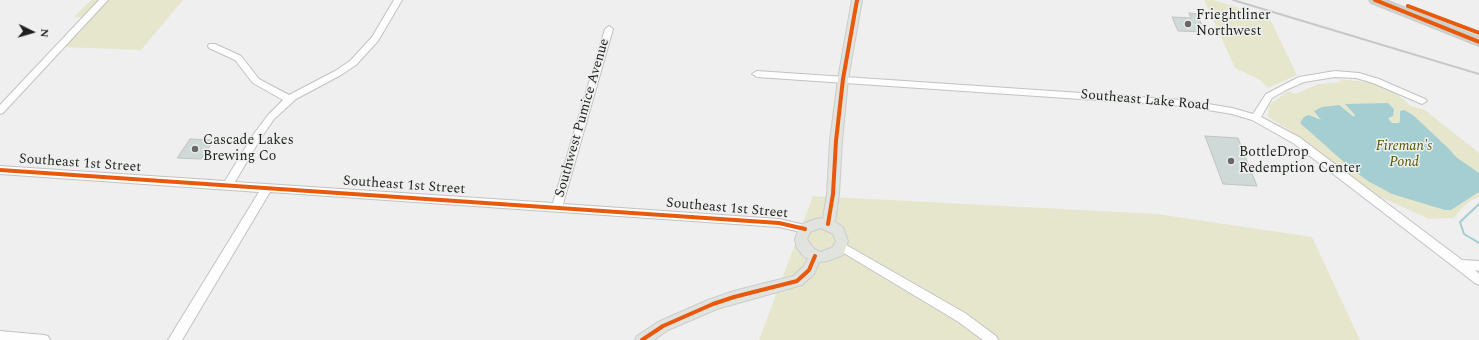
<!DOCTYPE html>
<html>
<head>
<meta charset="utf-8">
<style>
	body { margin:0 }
	#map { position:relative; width:1479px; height:340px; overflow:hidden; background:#efefef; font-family:Spectral,serif }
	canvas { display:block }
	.north { position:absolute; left:12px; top:12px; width:40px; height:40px; -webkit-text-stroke:3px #eef0ee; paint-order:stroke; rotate:95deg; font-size:11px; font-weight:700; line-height:16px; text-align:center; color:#1e1f1e }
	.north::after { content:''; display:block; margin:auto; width:14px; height:18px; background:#1e1f1e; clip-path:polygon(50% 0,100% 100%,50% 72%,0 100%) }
</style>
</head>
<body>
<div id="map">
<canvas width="1479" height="340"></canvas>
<div class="north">N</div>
</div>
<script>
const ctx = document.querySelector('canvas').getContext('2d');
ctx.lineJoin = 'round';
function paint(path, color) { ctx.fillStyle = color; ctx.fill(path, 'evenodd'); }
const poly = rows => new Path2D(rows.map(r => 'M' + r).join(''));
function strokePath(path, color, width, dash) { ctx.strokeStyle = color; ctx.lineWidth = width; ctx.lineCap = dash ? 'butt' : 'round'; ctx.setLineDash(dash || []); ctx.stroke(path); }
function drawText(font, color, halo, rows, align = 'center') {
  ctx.font = font + ' Spectral,serif'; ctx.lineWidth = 3; ctx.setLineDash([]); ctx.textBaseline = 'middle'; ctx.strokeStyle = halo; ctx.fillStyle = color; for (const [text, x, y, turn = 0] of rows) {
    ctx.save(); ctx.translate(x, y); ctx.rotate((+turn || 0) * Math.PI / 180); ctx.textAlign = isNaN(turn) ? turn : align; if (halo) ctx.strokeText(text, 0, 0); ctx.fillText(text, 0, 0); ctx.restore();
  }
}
const green = poly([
	[91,0,183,0,141,50,63,47,90,18,74,17],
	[1204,0,1213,0,1269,17,1297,75,1268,88,1260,80,1235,68],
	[1338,79,1375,83,1393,91,1411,106,1425,110,1479,153,1479,197,1472,200,1463,207,1454,218,1429,219,1376,195,1297,135,1268,117,1269,105,1288,91,1296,94,1318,84,1341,82],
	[813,196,1157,214,1312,237,1360,340,759,340]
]);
const water = poly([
	[1388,103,1394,109,1393,116,1388,118,1392,123,1399,123,1400,121,1400,111,1404,110,1413,115,1449,149,1456,157,1479,173,1479,192,1451,210,1445,210,1392,194,1368,181,1353,170,1300,123,1304,117,1309,115,1321,120,1314,111,1322,107,1339,105,1354,117,1355,115,1345,104]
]);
const stream = poly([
	[1479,204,1460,222,1464,234,1479,243]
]);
const building = poly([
	[1189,13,1197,14,1205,32,1178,31,1172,17,1191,18,1189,13],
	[1205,136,1238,138,1257,186,1223,184,1205,136],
	[190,139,214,140,201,159,177,158,190,139]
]);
const minor = poly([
	[99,0,108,0,3,113,0,114,0,105,99,0],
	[394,0,402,0,378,41,356,65,341,75,296,99,274,119,259,141,235,182,553,203,605,29,609,26,613,29,563,204,779,219,809,226,810,229,809,232,805,233,779,227,270,192,182,340,168,340,259,192,0,174,0,166,225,181,253,135,268,115,283,100,253,83,235,60,209,48,208,46,209,44,215,44,241,56,259,79,289,95,335,71,350,61,372,37,394,0],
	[757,71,1184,100,1232,108,1253,114,1266,94,1299,77,1335,71,1359,73,1379,79,1425,99,1427,101,1422,104,1373,83,1356,78,1335,77,1304,82,1288,89,1272,98,1261,117,1299,137,1462,260,1479,261,1479,271,1475,270,1479,274,1479,285,1475,283,1293,143,1252,120,1232,114,1184,106,757,77,752,74,757,71],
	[841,242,965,313,996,336,998,340,983,340,957,321,837,249,836,246,837,243,841,242],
	[0,331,44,335,48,336,50,340,0,340,0,331]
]);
const major = poly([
	[852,0,862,0,848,79,842,141,839,194,835,222,843,227,848,241,843,255,828,261,819,262,814,274,802,285,717,309,668,330,654,340,635,340,637,336,658,322,708,300,734,291,793,276,804,266,808,258,804,257,797,248,795,239,800,225,815,219,823,218,827,194,830,141,838,79,852,0],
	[821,228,833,234,836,241,833,247,821,252,814,249,807,239,810,232,821,228]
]);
const highway = poly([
	[1369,0,1386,0,1479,37,1479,46,1371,3,1369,0]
]);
const rail = poly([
	[1233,0,1479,74]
]);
const cycleway = poly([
	[1375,0,1479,42],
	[1408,6,1479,33],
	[0,170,779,223,805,229],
	[828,224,833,194,836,141,843,79,857,0],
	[642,340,663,326,713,304,734,297,797,281,809,270,815,256]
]);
const markers = [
	[1188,24,4,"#676867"],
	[195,149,4,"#676867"],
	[1231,161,4,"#676867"]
];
const poiNames = [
	["Frieghtliner",1196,16],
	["Northwest",1196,32],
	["Cascade Lakes",203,141],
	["Brewing Co",203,157],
	["BottleDrop",1239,153],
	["Redemption Center",1239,169]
];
const streetNames = [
	["Southeast Lake Road",1145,101,5],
	["Southwest Pumice Avenue",583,118,-74],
	["Southeast 1st Street",80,164,4],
	["Southeast 1st Street",404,186,4],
	["Southeast 1st Street",727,209,5]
];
const parkNames = [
	["Fireman's",1404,147],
	["Pond",1404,163]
];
paint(green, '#e6e6cd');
paint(water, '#a4ced2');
strokePath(stream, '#a4ced2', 2);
paint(building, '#cfdad8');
strokePath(building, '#c2c2c2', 1);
strokePath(minor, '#c2c2c2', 2);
strokePath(major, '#cccdcc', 2);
strokePath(highway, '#cccdcc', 2);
paint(minor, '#fdfdfd');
paint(major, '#e1e3de');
paint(highway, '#ced2ca');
strokePath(rail, '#c7c7c7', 2);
strokePath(cycleway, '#e8590c', 4);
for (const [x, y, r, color] of markers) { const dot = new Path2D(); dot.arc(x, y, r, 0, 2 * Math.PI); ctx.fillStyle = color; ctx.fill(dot); strokePath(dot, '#eef0ee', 1.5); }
drawText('14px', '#1e1f1e', '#eef0ee', poiNames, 'left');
drawText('14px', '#1e1f1e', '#eef0ee', streetNames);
drawText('italic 14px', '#535201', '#eef0ee', parkNames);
</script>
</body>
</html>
